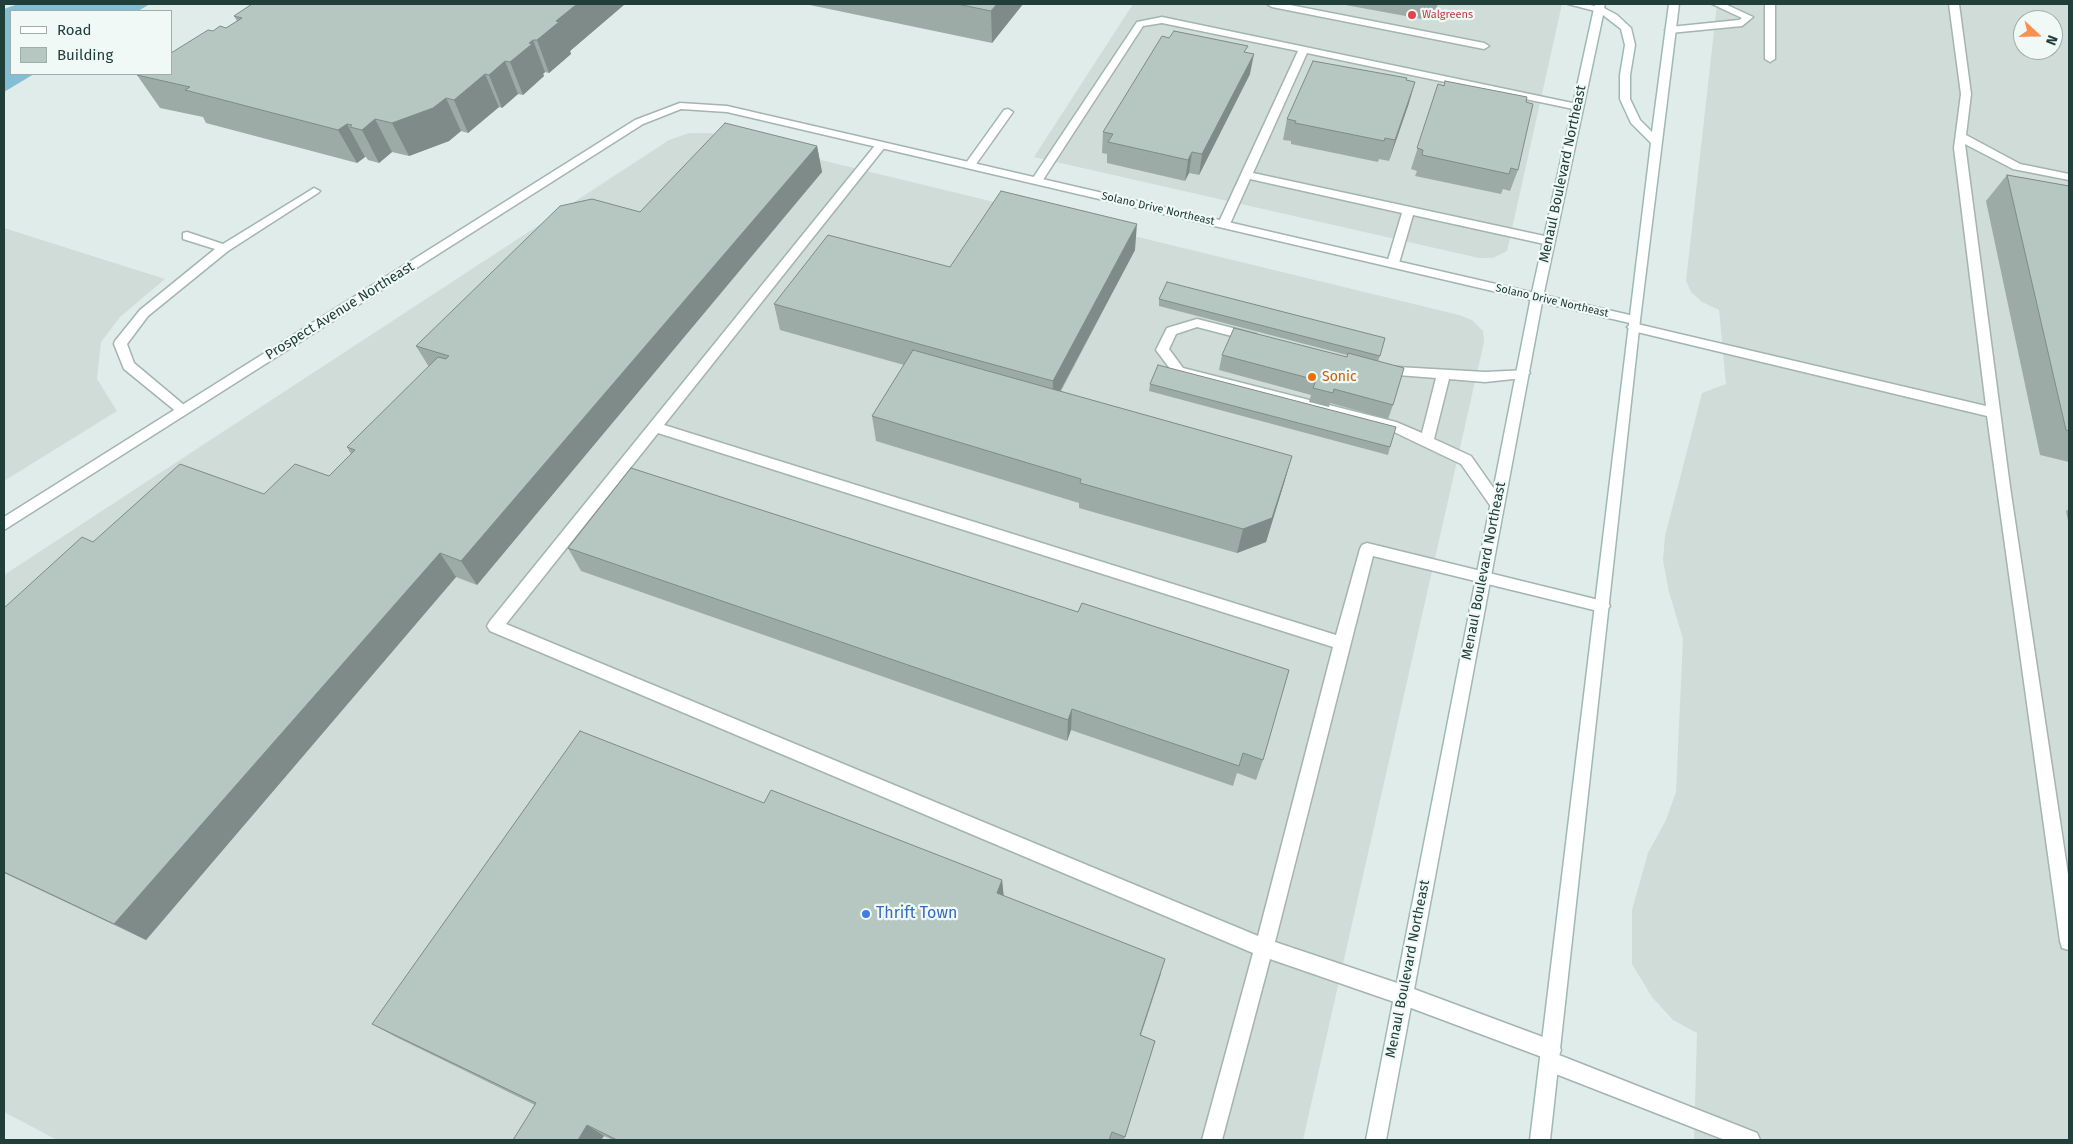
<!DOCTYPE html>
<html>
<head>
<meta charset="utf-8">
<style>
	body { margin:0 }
	#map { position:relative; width:2073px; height:1144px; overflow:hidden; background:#e0ece9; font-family:"Fira Sans",sans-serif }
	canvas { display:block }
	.frame { position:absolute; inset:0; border:5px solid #203e3a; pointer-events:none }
	.legend { position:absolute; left:10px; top:10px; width:162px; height:65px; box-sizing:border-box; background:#f1f9f6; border:1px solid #9daeab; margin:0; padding:6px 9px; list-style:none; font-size:15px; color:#203e3a }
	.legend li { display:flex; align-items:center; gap:10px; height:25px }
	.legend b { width:25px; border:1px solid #9daeab }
	.north { position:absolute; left:2013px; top:10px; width:50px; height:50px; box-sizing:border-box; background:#f1f9f6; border:1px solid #9daeab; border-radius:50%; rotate:111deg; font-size:14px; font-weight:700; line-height:20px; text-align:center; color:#203e3a }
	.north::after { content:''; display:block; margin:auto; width:18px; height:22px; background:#fb9050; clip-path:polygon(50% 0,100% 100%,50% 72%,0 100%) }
</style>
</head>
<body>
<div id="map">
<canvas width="2073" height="1144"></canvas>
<div class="frame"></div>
<ul class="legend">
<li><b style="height:6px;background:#fff"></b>Road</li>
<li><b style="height:14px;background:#b6c7c2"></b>Building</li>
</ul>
<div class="north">N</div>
</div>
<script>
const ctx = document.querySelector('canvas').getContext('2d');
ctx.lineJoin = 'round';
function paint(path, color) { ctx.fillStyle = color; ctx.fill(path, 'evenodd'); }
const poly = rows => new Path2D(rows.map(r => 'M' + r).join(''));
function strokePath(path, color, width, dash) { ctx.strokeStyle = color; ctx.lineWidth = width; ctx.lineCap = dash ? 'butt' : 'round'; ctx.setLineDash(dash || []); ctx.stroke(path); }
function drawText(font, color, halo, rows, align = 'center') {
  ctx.font = font + ' "Fira Sans",sans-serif'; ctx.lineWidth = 4.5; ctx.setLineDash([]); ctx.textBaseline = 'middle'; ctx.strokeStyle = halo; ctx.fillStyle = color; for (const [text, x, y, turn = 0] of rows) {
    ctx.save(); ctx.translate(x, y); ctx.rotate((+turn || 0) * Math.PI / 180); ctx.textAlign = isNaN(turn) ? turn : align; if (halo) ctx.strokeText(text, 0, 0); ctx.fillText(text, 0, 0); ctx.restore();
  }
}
const built = poly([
	[1133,4,1562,4,1507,251,1493,258,1479,258,1034,157],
	[1717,4,2069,4,2069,1140,1694,1140,1697,1033,1673,1020,1652,997,1632,964,1632,910,1648,853,1666,820,1676,792,1683,639,1669,592,1663,560,1665,536,1702,393,1726,384,1719,310,1702,302,1691,292,1686,281],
	[2023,20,2053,20,2053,50,2023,50],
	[689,133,710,133,1459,315,1472,320,1483,331,1484,342,1303,1140,57,1140,4,1112,4,575,669,140],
	[4,228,165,279,120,317,101,342,97,379,117,411,4,481]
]);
const water = poly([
	[18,4,150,4,138,11,11,11,11,74,34,74,4,92,4,9]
]);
const service = poly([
	[1267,4,1285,4,1484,43,1489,46,1484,49,1272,7,1267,4],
	[1568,4,1587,4,1604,9,1599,12,1568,4],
	[1712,4,1725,4,1753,17,1742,26,1670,33,1665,30,1670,27,1739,20,1742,18,1712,4],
	[1765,4,1775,4,1775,59,1770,62,1765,59,1765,4],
	[1949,4,1959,4,1971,94,1966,135,2020,164,2069,174,2069,180,2013,169,1965,144,2010,487,2069,881,2069,950,2062,948,2060,941,1987,416,1633,331,1627,327,1633,323,1986,406,1954,148,1961,94,1949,4],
	[1162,17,1582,105,1583,107,1578,110,1307,53,1253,173,1549,237,1555,241,1549,245,1413,215,1399,263,1393,267,1387,263,1402,213,1250,179,1230,224,1228,227,1220,227,1218,224,1298,51,1162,23,1143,26,1041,183,1033,183,1031,181,1137,22,1162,17],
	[1008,109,1013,112,974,167,966,167,966,163,1004,110,1008,109],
	[881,142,886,145,885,147,664,425,1336,635,1360,549,1362,545,1367,543,1607,602,1610,606,1607,610,1602,612,1373,556,1275,942,1403,985,1551,1040,1558,1043,1561,1050,1559,1055,1757,1133,1760,1140,1725,1140,1543,1069,1540,1062,1542,1057,1403,1005,1270,959,1222,1140,1202,1140,1253,953,490,631,487,626,490,621,877,143,881,142],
	[658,433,1333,647,1258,936,506,624,658,433],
	[314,188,320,191,318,193,228,251,148,316,127,344,134,363,190,410,183,415,178,413,124,369,114,344,115,341,140,310,215,249,183,239,183,233,187,232,223,244,314,188],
	[1197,319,1256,334,1257,337,1251,341,1197,327,1176,334,1169,349,1183,368,1396,422,1422,433,1436,378,1385,374,1380,372,1378,369,1380,366,1485,372,1528,370,1530,373,1523,378,1485,382,1449,379,1434,439,1471,456,1502,500,1504,504,1502,508,1492,508,1461,464,1392,431,1174,374,1156,350,1167,328,1197,319]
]);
const minor = poly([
	[680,103,727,106,1634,316,1640,320,1634,324,727,112,681,109,643,124,4,530,4,517,635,120,680,103]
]);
const secondary = poly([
	[1595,4,1605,4,1604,8,1617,15,1631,28,1635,45,1630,75,1630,99,1640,120,1652,132,1669,4,1679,4,1640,320,1550,1140,1530,1140,1651,143,1631,123,1620,99,1620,75,1625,45,1621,29,1603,15,1543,297,1386,1140,1366,1140,1531,297,1595,4]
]);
const wall = poly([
	[625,4,570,51,571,54,549,73,545,72,543,74,544,76,523,95,518,94,502,108,499,107,468,133,461,131,449,141,409,156,392,152,379,163,368,160,366,157,365,157,357,163,206,123,203,117,160,108,137,75,213,31,226,28,237,21,234,16],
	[805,4,1023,4,992,43],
	[1340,4,1438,4,1435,11,1426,9,1422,19],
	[1247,52,1250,74,1199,175,1189,173,1185,181,1107,163,1107,154,1102,153,1103,132],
	[1406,81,1409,103,1389,161,1379,159,1378,162,1291,144,1291,141,1283,140,1287,119],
	[1438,84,1526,102,1518,170,1510,191,1503,189,1501,194,1415,176,1417,171,1411,169],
	[817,146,822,172,477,585,456,577,146,940,4,873,4,608,93,542,264,494,329,476,351,454,347,447,429,367,416,346,640,212],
	[2007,175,2069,186,2069,462,2040,455,1986,201],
	[1135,250,1061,391,1285,480,1266,542,1237,553,1079,508,1079,503,876,441,872,416,904,365,780,330,774,304,950,267],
	[1159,299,1380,356,1378,361,1393,405,1388,419,1330,403,1329,407,1309,402,1311,395,1219,370,1222,355,1347,357,1347,355,1159,306],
	[1150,384,1390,447,1388,455,1149,391],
	[2069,509,2069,526,2066,511],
	[568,548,1078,612,1263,760,1256,780,1237,773,1233,786,1071,730,1067,741,581,571],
	[764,803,1002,880,1003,896,1161,974,1141,1035,1155,1041,1124,1140,613,1140,604,1136,601,1140,513,1140,535,1105,396,1037,372,1024]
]);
const shadedWall = poly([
	[577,4,625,4,570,51,571,54,549,73,537,40,556,21],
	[997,4,1023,4,992,43,991,11],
	[533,40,545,72,543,74,544,76,523,95,510,62],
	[1254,54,1250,74,1199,175,1202,154],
	[505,61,518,94,502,108,489,75],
	[485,74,499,107,468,133,454,100],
	[1415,82,1409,103,1389,161,1395,140],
	[446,98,461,131,449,141,409,156,392,123],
	[375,119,392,152,379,163,362,130],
	[347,124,365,157,357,163,338,130],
	[817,146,822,172,477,585,461,561],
	[1192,152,1189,173,1185,181,1188,160],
	[1137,224,1135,250,1052,406,1053,381],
	[1292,456,1285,480,1266,542,1237,553,1243,529],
	[440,553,456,577,146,940,114,924],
	[1072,709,1071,730,1067,741,1068,720],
	[1002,880,1004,898,997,893],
	[587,1125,604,1136,601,1140,578,1140]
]);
const building = poly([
	[252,4,577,4,556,21,559,22,537,40,533,40,529,43,532,44,510,62,505,61,489,75,485,74,454,100,446,98,433,108,392,123,375,119,362,130,350,127,352,125,347,124,338,130,185,90,190,87,137,75,139,74,171,74,171,53,208,30,213,31,220,26,226,28,242,18,234,16,252,4],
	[957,4,997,4,991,11,957,4],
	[1174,31,1248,46,1244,52,1254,54,1202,154,1192,152,1188,160,1108,142,1113,134,1103,132,1162,36,1169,38,1174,31],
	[1313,61,1407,78,1406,80,1415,82,1395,140,1385,138,1384,141,1295,123,1296,121,1287,119,1313,61],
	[1445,81,1527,97,1526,102,1533,104,1518,170,1511,168,1509,174,1422,155,1423,150,1417,148,1438,84,1444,86,1445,81],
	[725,123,817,146,461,561,440,553,114,924,4,872,4,608,82,537,93,542,180,464,264,494,295,464,329,476,355,450,347,447,438,357,446,359,449,356,416,346,560,206,592,199,640,212,725,123],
	[2007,175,2069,186,2069,431,2066,430,2007,175],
	[1001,191,1137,224,1053,381,774,304,828,235,950,267,1001,191],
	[1167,282,1385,338,1380,356,1159,299,1167,282],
	[1234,328,1347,357,1348,353,1404,368,1393,405,1334,389,1333,393,1313,388,1316,380,1222,355,1234,328],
	[913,350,1292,456,1272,518,1243,529,1080,483,1081,479,872,416,913,350],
	[1158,365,1396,427,1390,447,1150,384,1158,365],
	[631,468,1078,612,1082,603,1289,670,1263,760,1243,753,1239,766,1072,709,1068,720,568,548,631,468],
	[580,731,764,803,771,790,1002,880,997,893,1165,959,1140,1035,1155,1041,1125,1137,1112,1132,1109,1140,617,1140,587,1125,578,1140,513,1140,536,1103,372,1024,580,731]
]);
const markers = [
	[1412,15,5,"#e0444e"],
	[1312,377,5,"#e8710a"],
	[866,914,5,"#3f7fe0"]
];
const farHealthnames = [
	["Walgreens",1422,15]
];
const farStreetnames = [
	["Solano Drive Northeast",1158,209,13],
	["Solano Drive Northeast",1552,301,13]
];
const streetNames = [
	["Menaul Boulevard Northeast",1563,174,-78],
	["Prospect Avenue Northeast",340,311,-32],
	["Menaul Boulevard Northeast",1484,571,-79],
	["Menaul Boulevard Northeast",1408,969,-79]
];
const foodNames = [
	["Sonic",1322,377]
];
const nearShopnames = [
	["Thrift Town",876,914]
];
paint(built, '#cfdcd8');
paint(water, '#84bed5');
strokePath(service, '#a3b4b1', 3);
strokePath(minor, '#a3b4b1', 3);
strokePath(secondary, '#9eb9b3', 3);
paint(service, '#fff');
paint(minor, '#fff');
paint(secondary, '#fff');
paint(wall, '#9daba7');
paint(shadedWall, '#7f8b88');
paint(building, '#b6c7c2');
strokePath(building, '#7f8b88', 1);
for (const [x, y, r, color] of markers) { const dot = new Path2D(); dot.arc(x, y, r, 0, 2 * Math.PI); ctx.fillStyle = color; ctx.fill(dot); strokePath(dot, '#f1f9f6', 2); }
drawText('11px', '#be3a42', '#f1f9f6', farHealthnames, 'left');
drawText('11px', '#203e3a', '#f1f9f6', farStreetnames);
drawText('14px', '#203e3a', '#f1f9f6', streetNames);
drawText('14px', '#c56008', '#f1f9f6', foodNames, 'left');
drawText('16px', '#366cbe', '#f1f9f6', nearShopnames, 'left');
</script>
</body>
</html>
